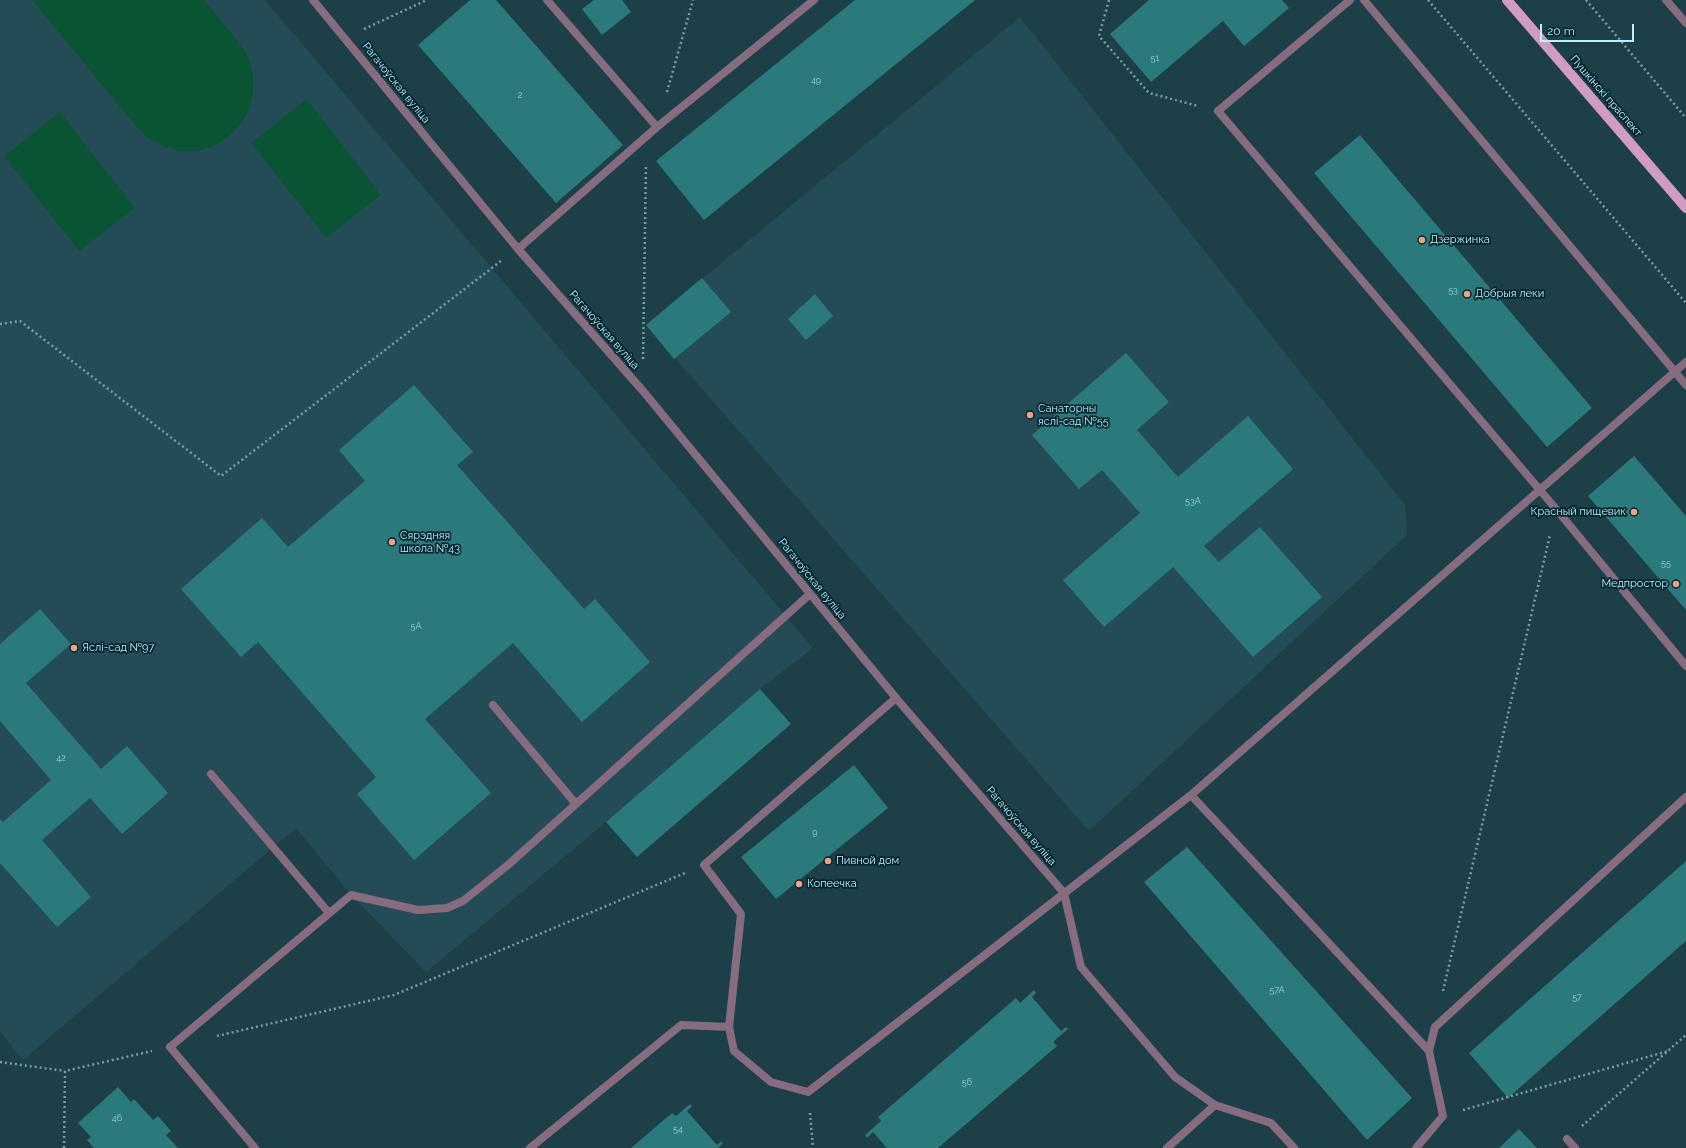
<!DOCTYPE html>
<html>
<head>
<meta charset="utf-8">
<style>
	body { margin:0 }
	#map { position:relative; width:1686px; height:1148px; overflow:hidden; background:#1c3f48; font-family:Raleway,sans-serif }
	canvas { display:block }
	.scale { position:absolute; left:1540px; top:24px; width:94px; height:18px; box-sizing:border-box; border:2px solid #bff0fe; border-top:0; padding-left:5px; font-size:12px; line-height:14px; white-space:nowrap; color:#bff0fe; -webkit-text-stroke:3px #01252e; paint-order:stroke }
</style>
</head>
<body>
<div id="map">
<canvas width="1686" height="1148"></canvas>
<div class="scale">20 m</div>
</div>
<script>
const ctx = document.querySelector('canvas').getContext('2d');
ctx.lineJoin = 'round';
function paint(path, color) { ctx.fillStyle = color; ctx.fill(path, 'evenodd'); }
const poly = rows => new Path2D(rows.map(r => 'M' + r).join(''));
function strokePath(path, color, width, dash) { ctx.strokeStyle = color; ctx.lineWidth = width; ctx.lineCap = dash ? 'butt' : 'round'; ctx.setLineDash(dash || []); ctx.stroke(path); }
function drawText(font, color, halo, rows, align = 'center') {
  ctx.font = font + ' Raleway,sans-serif'; ctx.lineWidth = 3.5; ctx.setLineDash([]); ctx.textBaseline = 'middle'; ctx.strokeStyle = halo; ctx.fillStyle = color; for (const [text, x, y, turn = 0] of rows) {
    ctx.save(); ctx.translate(x, y); ctx.rotate((+turn || 0) * Math.PI / 180); ctx.textAlign = isNaN(turn) ? turn : align; if (halo) ctx.strokeText(text, 0, 0); ctx.fillText(text, 0, 0); ctx.restore();
  }
}
const built = poly([
	[0,0,265,0,813,648,760,689,606,822,426,972,351,895,296,828,23,1060,0,1032],
	[1020,17,1405,505,1407,535,1089,831,646,325]
]);
const green = poly([
	[32,0,204,0,240,44,249,59,253,75,253,93,249,110,241,124,228,137,214,146,197,151,180,151,163,146,148,138,135,125],
	[307,99,381,195,326,238,251,143],
	[60,112,135,208,79,251,4,156]
]);
const building = poly([
	[470,0,496,0,623,145,556,203,418,45],
	[594,0,622,0,631,12,602,35,582,9],
	[855,0,975,0,704,220,656,161],
	[1149,0,1282,0,1289,8,1244,46,1223,21,1151,82,1110,34],
	[1360,135,1592,408,1547,447,1314,173],
	[702,278,731,312,674,359,646,325],
	[815,294,833,316,806,340,788,319],
	[1126,353,1169,402,1137,430,1178,477,1248,416,1293,469,1204,546,1219,562,1260,527,1322,597,1253,657,1173,567,1104,627,1063,580,1140,513,1102,470,1079,489,1032,435],
	[414,385,473,452,457,465,584,609,595,599,650,662,582,722,513,643,425,719,491,793,414,860,357,794,376,777,258,642,241,657,181,589,262,518,288,547,365,481,339,450],
	[1634,456,1686,516,1686,610,1588,496],
	[40,609,71,644,26,683,101,769,127,746,168,793,122,834,90,798,42,840,91,897,57,927,0,863,0,819,3,822,51,780,0,721,0,644],
	[760,689,791,724,637,857,606,822],
	[854,765,888,808,776,899,741,857],
	[1187,847,1412,1098,1367,1140,1144,882],
	[1686,861,1686,941,1508,1098,1469,1053],
	[1034,990,1036,993,1032,997,1061,1031,1066,1027,1068,1029,1053,1042,1057,1046,938,1148,887,1148,873,1132,867,1138,865,1135,881,1121,878,1117,1016,998,1020,1003],
	[118,1087,131,1102,134,1099,153,1120,158,1116,171,1131,166,1135,178,1148,94,1148,87,1140,91,1137,78,1123],
	[690,1104,692,1106,687,1111,717,1145,722,1141,723,1143,718,1148,631,1148,672,1113,676,1116],
	[1519,1129,1537,1148,1499,1148]
]);
const path = poly([
	[1109,0,1099,36,1149,93,1198,106],
	[1428,0,1686,303],
	[1586,0,1686,118],
	[364,29,427,0],
	[667,92,693,0],
	[0,324,20,321,221,476,501,261],
	[643,359,646,164],
	[1443,991,1550,535],
	[217,1036,394,995,685,873],
	[0,1062,65,1071],
	[1463,1110,1668,1051],
	[810,1113,813,1148],
	[1582,1126,1686,1035],
	[64,1148,65,1071,152,1051]
]);
const service = poly([
	[547,0,657,127],
	[1350,0,1218,111,1556,509,1686,666],
	[1364,0,1686,385],
	[1666,0,1686,23],
	[518,249,657,127,814,0],
	[493,705,576,804],
	[211,774,329,913],
	[1191,795,1429,1051,1443,1116,1416,1148],
	[729,1027,741,914,704,865,896,698],
	[1429,1051,1435,1027,1686,797],
	[1567,1139,1575,1148],
	[255,1148,170,1047,351,895,418,910,447,908,463,901,508,865,810,594],
	[530,1148,681,1025,729,1027,734,1051,771,1082,808,1092,1191,795,1686,362],
	[1167,1148,1215,1105]
]);
const minor = poly([
	[313,0,518,249,643,391,896,698,1064,893,1081,967,1175,1077,1215,1105,1271,1123,1294,1148]
]);
const primary = poly([
	[1507,0,1686,208]
]);
const markers = [
	[1422,240,4,"#f39f85"],
	[1467,294,4,"#f39f85"],
	[1030,415,4,"#f39f85"],
	[1634,512,4,"#f39f85"],
	[392,542,4,"#f39f85"],
	[1676,584,4,"#f39f85"],
	[74,648,4,"#f39f85"],
	[828,861,4,"#f39f85"],
	[799,884,4,"#f39f85"]
];
const numberNames = [
	["51",1155,58],
	["49",816,80],
	["2",520,95],
	["53",1453,290],
	["53А",1193,501],
	["55",1666,563],
	["5А",416,626],
	["42",61,758],
	["9",815,832],
	["57А",1277,990],
	["57",1577,997],
	["56",967,1082],
	["46",117,1118],
	["54",678,1129]
];
const streetNames = [
	["Рагачоўская вуліца",396,83,51],
	["Пушкінскі праспект",1606,96,49],
	["Рагачоўская вуліца",604,330,49],
	["Рагачоўская вуліца",812,579,51],
	["Рагачоўская вуліца",1021,826,49]
];
const poiNames = [
	["Дзержинка",1430,240],
	["Добрыя леки",1475,294],
	["Санаторны",1038,409],
	["яслі-сад №55",1038,422],
	["Красный пищевик",1626,512,"right"],
	["Сярэдняя",400,536],
	["школа №43",400,549],
	["Медпростор",1668,584,"right"],
	["Яслі-сад №97",82,648],
	["Пивной дом",836,861],
	["Копеечка",807,884]
];
paint(built, '#244c56');
paint(green, '#095533');
paint(building, '#2a7a7c');
strokePath(path, '#759fab', 2.5, [2, 3]);
strokePath(service, '#866c7e', 8);
strokePath(minor, '#866c7e', 8);
strokePath(primary, '#d29cc2', 10);
for (const [x, y, r, color] of markers) { const dot = new Path2D(); dot.arc(x, y, r, 0, 2 * Math.PI); ctx.fillStyle = color; ctx.fill(dot); strokePath(dot, '#01252e', 1.5); }
drawText('9px', '#9ad2de', null, numberNames);
drawText('11px', '#bff0fe', '#01252e', streetNames);
drawText('11px', '#bff0fe', '#01252e', poiNames, 'left');
</script>
</body>
</html>
